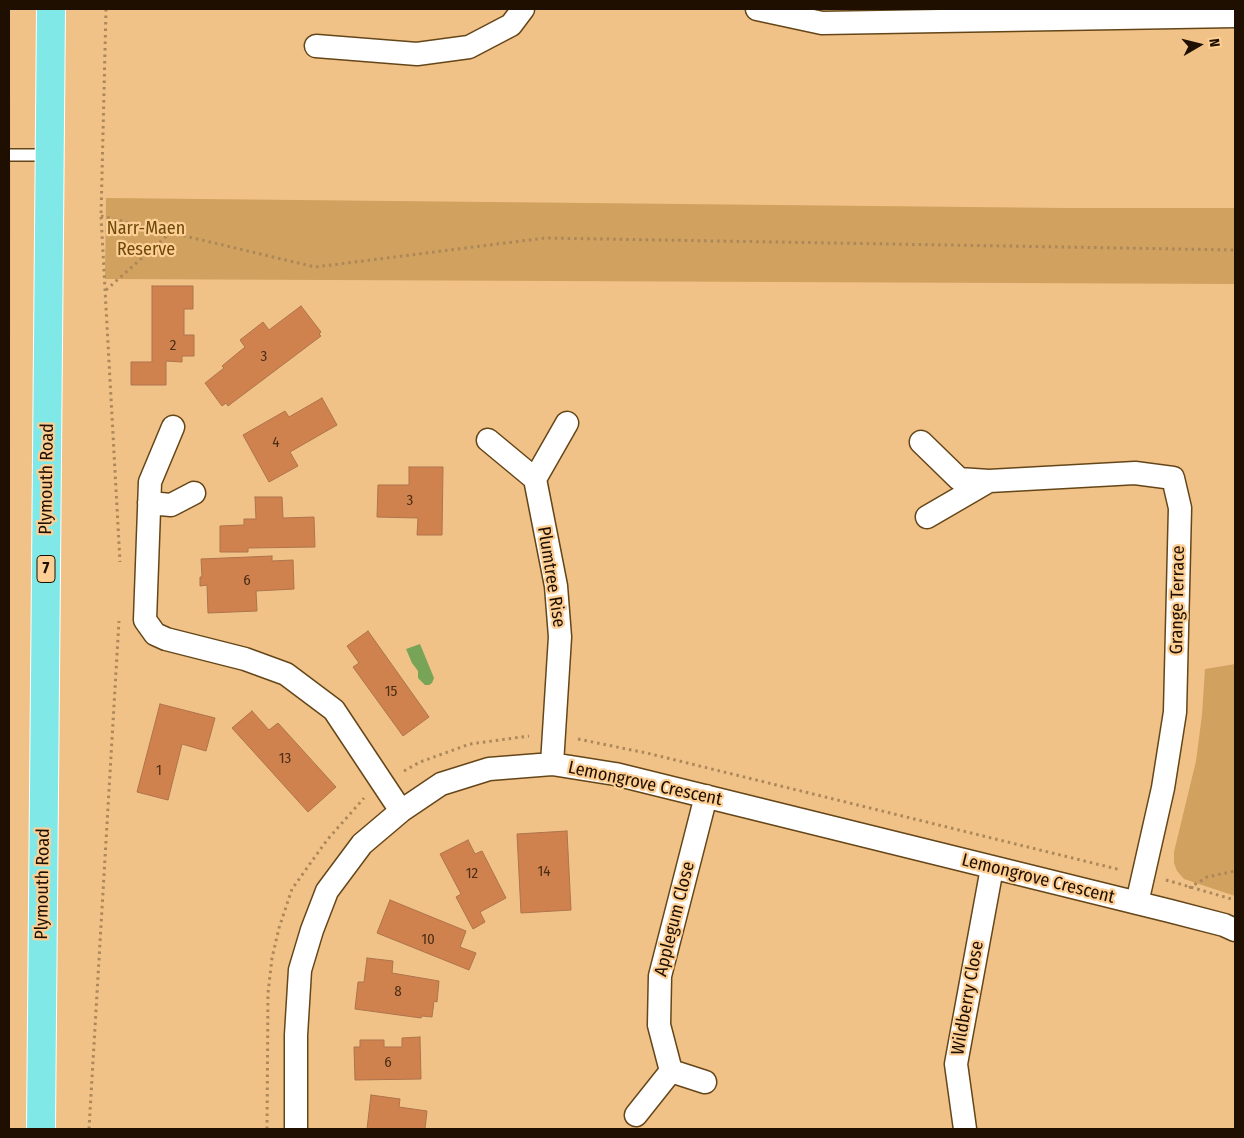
<!DOCTYPE html>
<html>
<head>
<meta charset="utf-8">
<style>
	body { margin:0 }
	#map { position:relative; width:1244px; height:1138px; overflow:hidden; background:#f0c287; font-family:"Fira Sans Condensed",sans-serif }
	canvas { display:block }
	.frame { position:absolute; inset:0; border:10px solid #1f0f00; pointer-events:none }
	.north { position:absolute; left:1174px; top:20px; width:50px; height:50px; -webkit-text-stroke:4px #fdcf94; paint-order:stroke; rotate:82deg; font-size:14px; font-weight:700; line-height:20px; text-align:center; color:#1f0f00 }
	.north::after { content:''; display:block; margin:auto; width:18px; height:22px; background:#1f0f00; clip-path:polygon(50% 0,100% 100%,50% 72%,0 100%) }
</style>
</head>
<body>
<div id="map">
<canvas width="1244" height="1138"></canvas>
<div class="frame"></div>
<div class="north">N</div>
</div>
<script>
const ctx = document.querySelector('canvas').getContext('2d');
ctx.lineJoin = 'round';
function paint(path, color) { ctx.fillStyle = color; ctx.fill(path, 'evenodd'); }
const poly = rows => new Path2D(rows.map(r => 'M' + r).join(''));
function strokePath(path, color, width, dash) { ctx.strokeStyle = color; ctx.lineWidth = width; ctx.lineCap = dash ? 'butt' : 'round'; ctx.setLineDash(dash || []); ctx.stroke(path); }
function drawText(font, color, halo, rows, align = 'center') {
  ctx.font = font + ' "Fira Sans Condensed",sans-serif'; ctx.lineWidth = 4.5; ctx.setLineDash([]); ctx.textBaseline = 'middle'; ctx.strokeStyle = halo; ctx.fillStyle = color; for (const [text, x, y, turn = 0] of rows) {
    ctx.save(); ctx.translate(x, y); ctx.rotate((+turn || 0) * Math.PI / 180); ctx.textAlign = isNaN(turn) ? turn : align; if (halo) ctx.strokeText(text, 0, 0); ctx.fillText(text, 0, 0); ctx.restore();
  }
}
const built = poly([
	[9,9,10,9,11,198,9,708]
]);
const green = poly([
	[106,198,1066,208,1235,208,1235,284,105,279],
	[1235,664,1235,896,1184,879,1177,871,1174,863,1174,852,1196,761,1202,715,1205,669]
]);
const water = poly([
	[420,644,434,678,432,683,429,685,425,685,418,678,418,671,412,663,406,649]
]);
const building = poly([
	[152,286,193,286,193,309,184,309,184,335,194,335,194,356,182,356,182,362,166,361,166,385,131,385,131,362,152,362,152,286],
	[301,306,321,332,319,334,321,336,228,406,226,403,222,406,205,383,224,368,222,366,245,347,240,340,263,322,269,330,301,306],
	[322,398,337,425,290,452,298,466,269,482,243,435,285,411,289,417,322,398],
	[409,467,443,467,442,535,417,535,418,518,377,517,378,485,409,485,409,467],
	[255,497,282,497,283,518,314,517,315,547,248,548,248,552,220,552,220,526,244,525,244,519,256,519,255,497],
	[272,556,272,561,293,560,294,589,256,591,257,611,208,613,207,585,200,586,200,577,202,577,201,559,272,556],
	[368,631,429,717,403,736,353,667,359,663,347,646,368,631],
	[160,704,215,718,206,751,182,744,168,800,137,792,160,704],
	[252,711,269,730,278,723,336,787,308,812,232,728,252,711],
	[567,831,571,910,521,913,517,834,567,831],
	[468,840,475,854,482,851,506,898,480,912,485,922,473,929,456,897,461,894,440,854,468,840],
	[390,900,466,931,460,947,476,953,469,970,377,933,390,900],
	[367,958,393,961,392,973,439,981,437,1002,434,1001,432,1017,422,1016,421,1018,355,1009,358,982,364,982,367,958],
	[420,1037,421,1079,355,1080,354,1047,360,1047,360,1040,384,1040,384,1047,402,1047,402,1038,420,1037],
	[371,1095,400,1099,399,1107,427,1111,425,1129,367,1129,371,1095]
]);
const path = poly([
	[106,9,101,216,120,562],
	[101,216,315,267,545,238,1235,250],
	[106,290,170,233],
	[578,739,651,754,1121,870],
	[404,771,420,762,470,744,529,736],
	[1166,880,1235,900],
	[1189,888,1207,877,1235,871],
	[89,1129,119,621],
	[267,1129,268,993,272,958,279,928,292,889,327,840,364,798]
]);
const service = poly([
	[9,155,50,155]
]);
const minor = poly([
	[757,9,822,23,1235,16],
	[316,46,417,54,469,47,511,25,523,9],
	[173,427,150,482,145,620,155,634,166,639,245,659,286,674,334,710,401,811],
	[488,440,535,479,567,423],
	[921,442,959,479,989,481,1135,473,1173,478,1180,508,1175,712,1163,788,1137,903],
	[535,479,556,586,560,637,552,764],
	[149,503,171,505,194,493],
	[927,517,989,481],
	[671,1071,659,1025,660,976,706,796],
	[636,1115,671,1071,705,1082],
	[296,1129,296,1035,300,970,312,930,327,891,362,844,401,811,441,784,489,769,552,764,615,774,1170,911,1224,925,1235,930],
	[965,1129,956,1064,992,868]
]);
const primary = poly([
	[41,1129,51,9]
]);
const numberNames = [
	["2",173,346],
	["3",264,357],
	["4",276,443],
	["3",410,501],
	["6",247,581],
	["15",391,692],
	["13",285,759],
	["1",159,771],
	["14",544,872],
	["12",472,874],
	["10",428,940],
	["8",398,992],
	["6",388,1063]
];
const shields = [
	[46,569,18]
];
const shieldNames = [
	["7",46,569]
];
const parkNames = [
	["Narr-Maen",146,229],
	["Reserve",146,250]
];
const streetNames = [
	["Plymouth Road",47,479,-89],
	["Plumtree Rise",551,577,81],
	["Grange Terrace",1178,600,-89],
	["Lemongrove Crescent",645,784,12],
	["Lemongrove Crescent",1038,879,14],
	["Plymouth Road",43,884,-89],
	["Applegum Close",675,919,-76],
	["Wildberry Close",968,998,-80]
];
paint(built, '#eab876');
paint(green, '#d1a15f');
paint(water, '#77a456');
paint(building, '#d0824e');
strokePath(building, '#ae734c', 1);
strokePath(service, '#654619', 14);
strokePath(minor, '#654619', 25);
strokePath(primary, '#fff', 30);
strokePath(path, '#ab875a', 3, [2.5, 4]);
strokePath(service, '#fff', 11);
strokePath(minor, '#fff', 22);
strokePath(primary, '#80e9e7', 28);
drawText('15px', '#4b2c14', null, numberNames);
for (const [x, y, w] of shields) { const box = new Path2D(); box.roundRect(x - w / 2, y - 13.5, w, 27, 4); ctx.fillStyle = '#fdcf94'; ctx.fill(box); strokePath(box, '#1f0f00', 1); }
drawText('bold 16px', '#1f0f00', null, shieldNames);
drawText('18px', '#6e4909', '#fdcf94', parkNames);
drawText('18px', '#1f0f00', '#fdcf94', streetNames);
</script>
</body>
</html>
